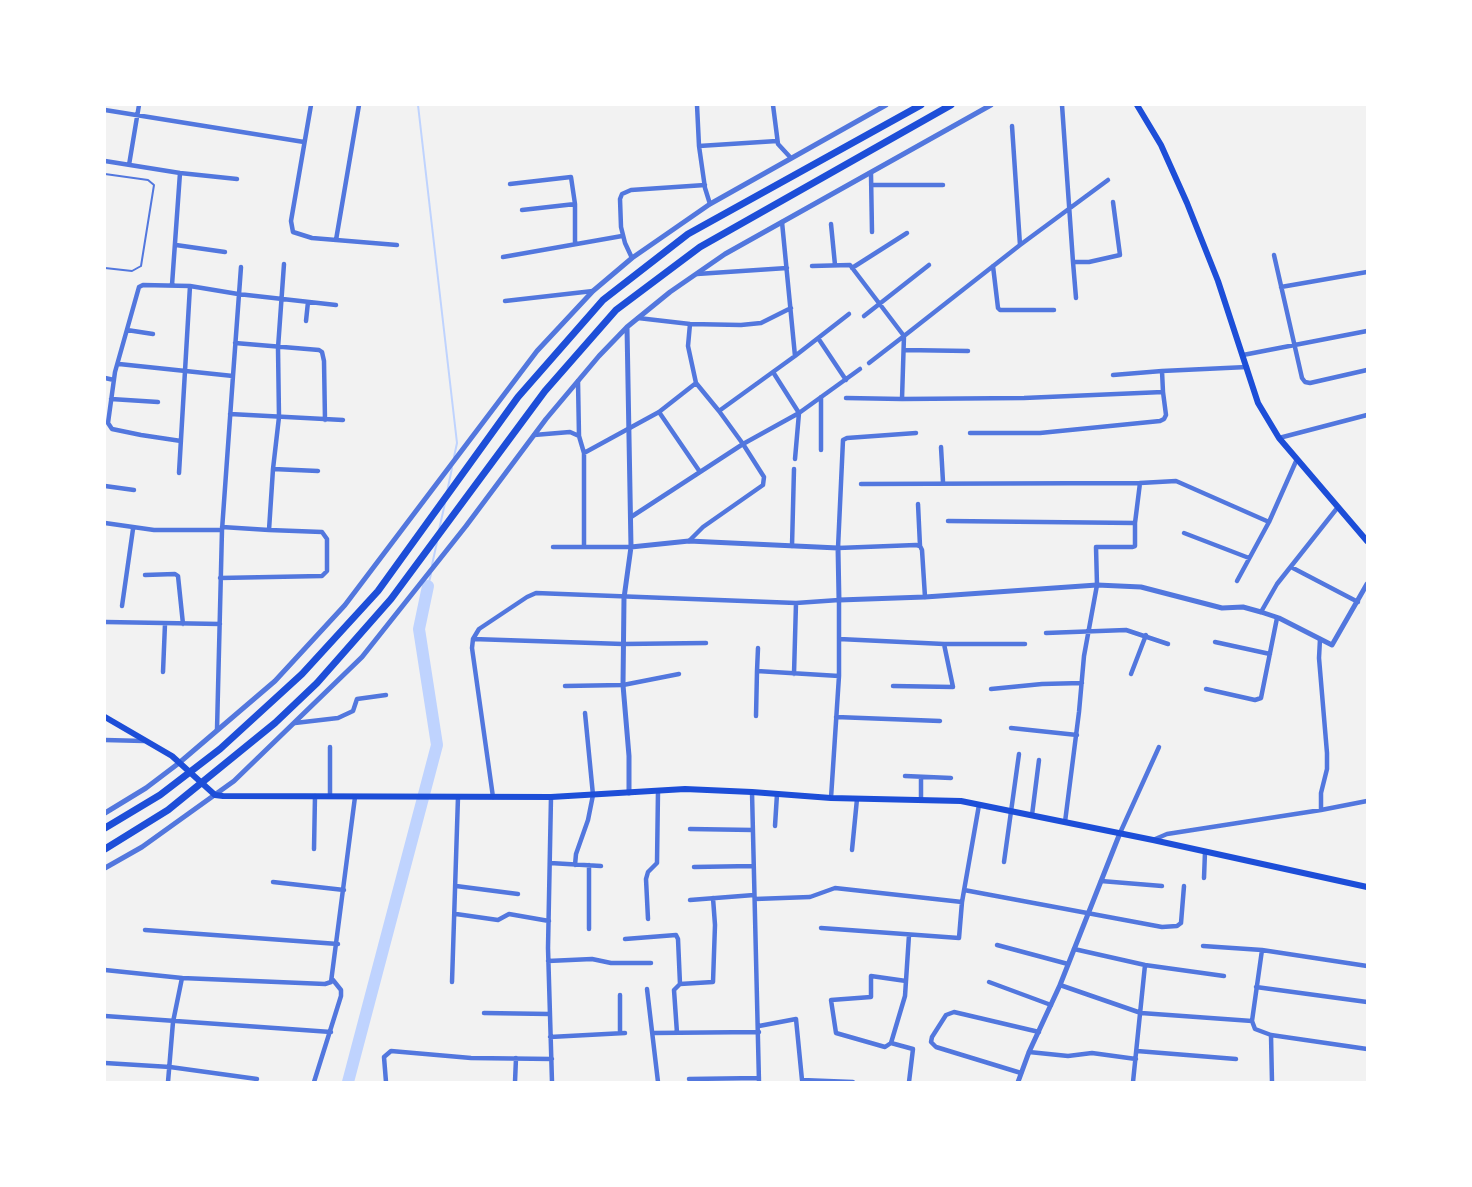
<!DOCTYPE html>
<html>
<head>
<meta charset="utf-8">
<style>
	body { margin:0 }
	#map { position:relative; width:1472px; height:1187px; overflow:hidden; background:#f2f2f2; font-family:"Noto Sans",sans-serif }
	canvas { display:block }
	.frame { position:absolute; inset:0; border:106px solid #fff; pointer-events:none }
</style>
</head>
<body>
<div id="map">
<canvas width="1472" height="1187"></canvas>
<div class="frame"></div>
</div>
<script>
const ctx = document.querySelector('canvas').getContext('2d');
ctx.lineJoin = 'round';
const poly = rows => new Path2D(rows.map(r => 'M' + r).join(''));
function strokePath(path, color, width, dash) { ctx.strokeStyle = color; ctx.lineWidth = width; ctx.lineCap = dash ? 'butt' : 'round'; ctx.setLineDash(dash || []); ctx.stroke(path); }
const stream = poly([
	[418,105,457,443,454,457],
	[447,492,452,468],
	[439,530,445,503],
	[432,565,437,542],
	[428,586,431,574]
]);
const river = poly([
	[348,1082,437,745,419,629,428,586]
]);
const service = poly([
	[105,174,148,180,154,185,141,266,132,271,105,268]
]);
const minor = poly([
	[311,105,291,221,293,232,312,238,397,245],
	[697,105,699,146,705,188,710,204],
	[773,105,778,144,790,157],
	[1062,105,1073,262,1089,262,1120,255,1113,202],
	[105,110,304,142],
	[1012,126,1020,245],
	[699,146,777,141],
	[105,161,180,173,237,179],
	[129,165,139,105],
	[871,174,872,232],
	[1108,180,1020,245,904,336,902,399,1024,398,1163,392,1162,371,1113,375],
	[510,184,571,177,575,204,575,243],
	[872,185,943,185],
	[522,210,575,204],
	[831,224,835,265],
	[336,240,359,105],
	[176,245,225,252],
	[1274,255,1302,378,1305,382,1310,383,1367,370],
	[503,257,622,236],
	[632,258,625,243,621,227,620,199,622,194,631,190,705,185],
	[1073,262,1076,298],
	[812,266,850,265,904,336,869,363],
	[993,266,998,308,1000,310,1054,310],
	[852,268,907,233],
	[697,274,787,268],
	[172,285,180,173],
	[1281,287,1367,272],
	[505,301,593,291],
	[864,316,929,265],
	[638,318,690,324,741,325,761,323,791,308],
	[306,321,308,302],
	[690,324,688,346,696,383,719,411,795,356,782,222],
	[127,330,153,334],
	[818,338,846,380],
	[235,343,319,350,322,352,324,361,325,420],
	[904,350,968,351],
	[1243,355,1367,331],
	[795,356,849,314],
	[119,364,233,376,241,267],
	[1162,371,1247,367],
	[773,372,799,413,795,459],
	[105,378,114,380],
	[578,381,579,436],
	[846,398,902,399],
	[111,399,158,402],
	[719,411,743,444,799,413,860,369],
	[659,412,700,472],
	[230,414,343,420],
	[916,433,847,438,843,440,838,548,916,545,920,546,922,550,925,597],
	[970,433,1040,433,1160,421,1164,419,1166,415,1163,392],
	[534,435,570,432,579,436,584,453,584,547],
	[1279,438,1367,415],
	[181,441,141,435,112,429,108,423,115,372,139,287,143,285,190,286,238,294,336,305],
	[941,447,943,482],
	[821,450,821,397],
	[584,453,659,412,696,383],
	[273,469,318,471],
	[179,473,190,286],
	[861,484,1140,483,1176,481,1269,522],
	[105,486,134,490],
	[918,504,920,546],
	[631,517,743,444,764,477,763,485,703,527,689,541],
	[948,521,1135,523,1140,483],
	[105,523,154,530,222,530,233,376],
	[222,527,269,530,273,469,279,417,278,348,284,264],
	[1184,533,1249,558],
	[792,546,794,469],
	[553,547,631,547],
	[1291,567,1358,602],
	[145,575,175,574,178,576,183,624],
	[220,578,322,576,327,571,327,539,322,532,269,530],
	[1237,581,1269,522,1297,459],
	[122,606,133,529],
	[1261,612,1277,584,1338,507],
	[106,622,220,624],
	[1046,633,1126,630,1168,644],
	[473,639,623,644,706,643],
	[839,639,944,644,1025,644],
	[1320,639,1319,658,1327,753,1327,769,1321,793,1321,810],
	[1215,642,1270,654],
	[758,648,757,671,839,676],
	[163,672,165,624],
	[794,674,796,603],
	[1131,674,1146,635],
	[565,686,623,685,679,674],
	[893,686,953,687,944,644],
	[991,689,1042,684,1082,683],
	[1206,689,1255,700,1261,698,1277,618],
	[756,716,757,671],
	[836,717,940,721],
	[295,723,338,718,353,711,357,699,386,695],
	[1011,728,1077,735],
	[217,730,222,530],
	[105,740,144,741],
	[330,747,330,796],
	[905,776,951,778],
	[752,792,759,1082],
	[493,797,472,648,473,639,479,629,527,597,536,593,796,603,839,600,839,676,831,798],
	[551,797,548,948,552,1082],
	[921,800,921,777],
	[1032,815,1039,760],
	[1065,822,1079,712,1084,656,1097,585,1096,547,1132,547,1135,546,1135,523],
	[775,826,777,794],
	[690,829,753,830],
	[1120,833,1159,747],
	[1153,840,1167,834,1321,810,1367,801],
	[314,849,315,796],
	[852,850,857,799],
	[1004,862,1019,754],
	[550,863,601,866],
	[575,865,576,854,588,820,593,795,585,713],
	[589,865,589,929],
	[694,867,753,866],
	[1204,878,1205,852],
	[1101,881,1162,886],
	[273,882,344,890],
	[456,886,518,894],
	[964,890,1162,927,1177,926,1181,923,1184,886],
	[755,899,810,897,835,888,962,902],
	[690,900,754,895],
	[456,914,498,920,509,914,549,921],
	[648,919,646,879,648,872,657,863,658,791],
	[821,928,959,938,962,902,979,805],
	[145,930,338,944],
	[625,939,676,935,678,939,680,984,713,982,715,925,713,898],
	[997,945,1068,964],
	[1203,946,1262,950,1367,966],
	[1074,949,1145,965,1224,976],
	[548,961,592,959,611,963,651,963],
	[105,970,182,978,325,984,331,982,355,797],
	[906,981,871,976,871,997,831,1000,836,1033,885,1047,891,1043,913,1049,909,1082],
	[452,982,458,797],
	[989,982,1051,1005],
	[1060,985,1141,1013,1252,1021,1255,1029,1271,1035,1367,1049],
	[1256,987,1367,1002],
	[647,989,658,1082],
	[620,995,620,1033],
	[484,1013,549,1014],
	[105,1016,331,1032],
	[1252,1021,1262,950],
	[759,1026,796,1019,802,1080,853,1082],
	[653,1033,759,1032],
	[677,1033,674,990,680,984],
	[1271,1035,1272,1082],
	[550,1037,625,1033],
	[891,1043,905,996,909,935],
	[1137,1051,1236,1059],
	[1029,1052,1068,1056,1092,1053,1136,1059],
	[105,1063,170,1067,257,1079],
	[1021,1073,936,1047,931,1042,932,1037,946,1015,954,1012,1039,1032],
	[689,1079,759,1078],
	[168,1082,173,1022,182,978],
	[314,1082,341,996,341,990,333,980],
	[386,1082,384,1057,391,1051,471,1058,552,1059],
	[515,1082,516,1058],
	[1133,1082,1145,965]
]);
const tertiary = poly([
	[627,327,631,547,624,598,623,685,629,756,629,793],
	[631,547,689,541,838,548,839,600,925,597,1097,585,1141,587,1222,608,1243,607,1261,612,1279,618,1332,645,1367,584],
	[105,813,146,788,179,763,275,681,345,605,537,351,593,291,632,258,710,204,886,105],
	[105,868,142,847,234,781,362,657,466,526,546,419,599,356,627,327,670,292,725,254,991,105],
	[1018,1082,1029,1052,1060,985,1120,833]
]);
const secondary = poly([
	[1137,105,1161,145,1187,203,1218,281,1258,403,1279,438,1367,541],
	[105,717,172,756,215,795,223,796,551,797,685,789,752,792,831,798,961,801,1153,840,1367,887]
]);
const trunk = poly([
	[105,828,160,795,220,749,302,674,378,591,518,397,603,300,688,234,921,105],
	[105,849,168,810,275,723,317,683,391,599,545,391,616,310,700,247,951,105]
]);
strokePath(stream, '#bfd3fe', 2);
strokePath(river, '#bfd3fe', 12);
strokePath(service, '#5277de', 2);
strokePath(minor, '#5277de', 4.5);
strokePath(tertiary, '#5277de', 5);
strokePath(secondary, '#1d4ed8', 6);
strokePath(trunk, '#1d4ed8', 7);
</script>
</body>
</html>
